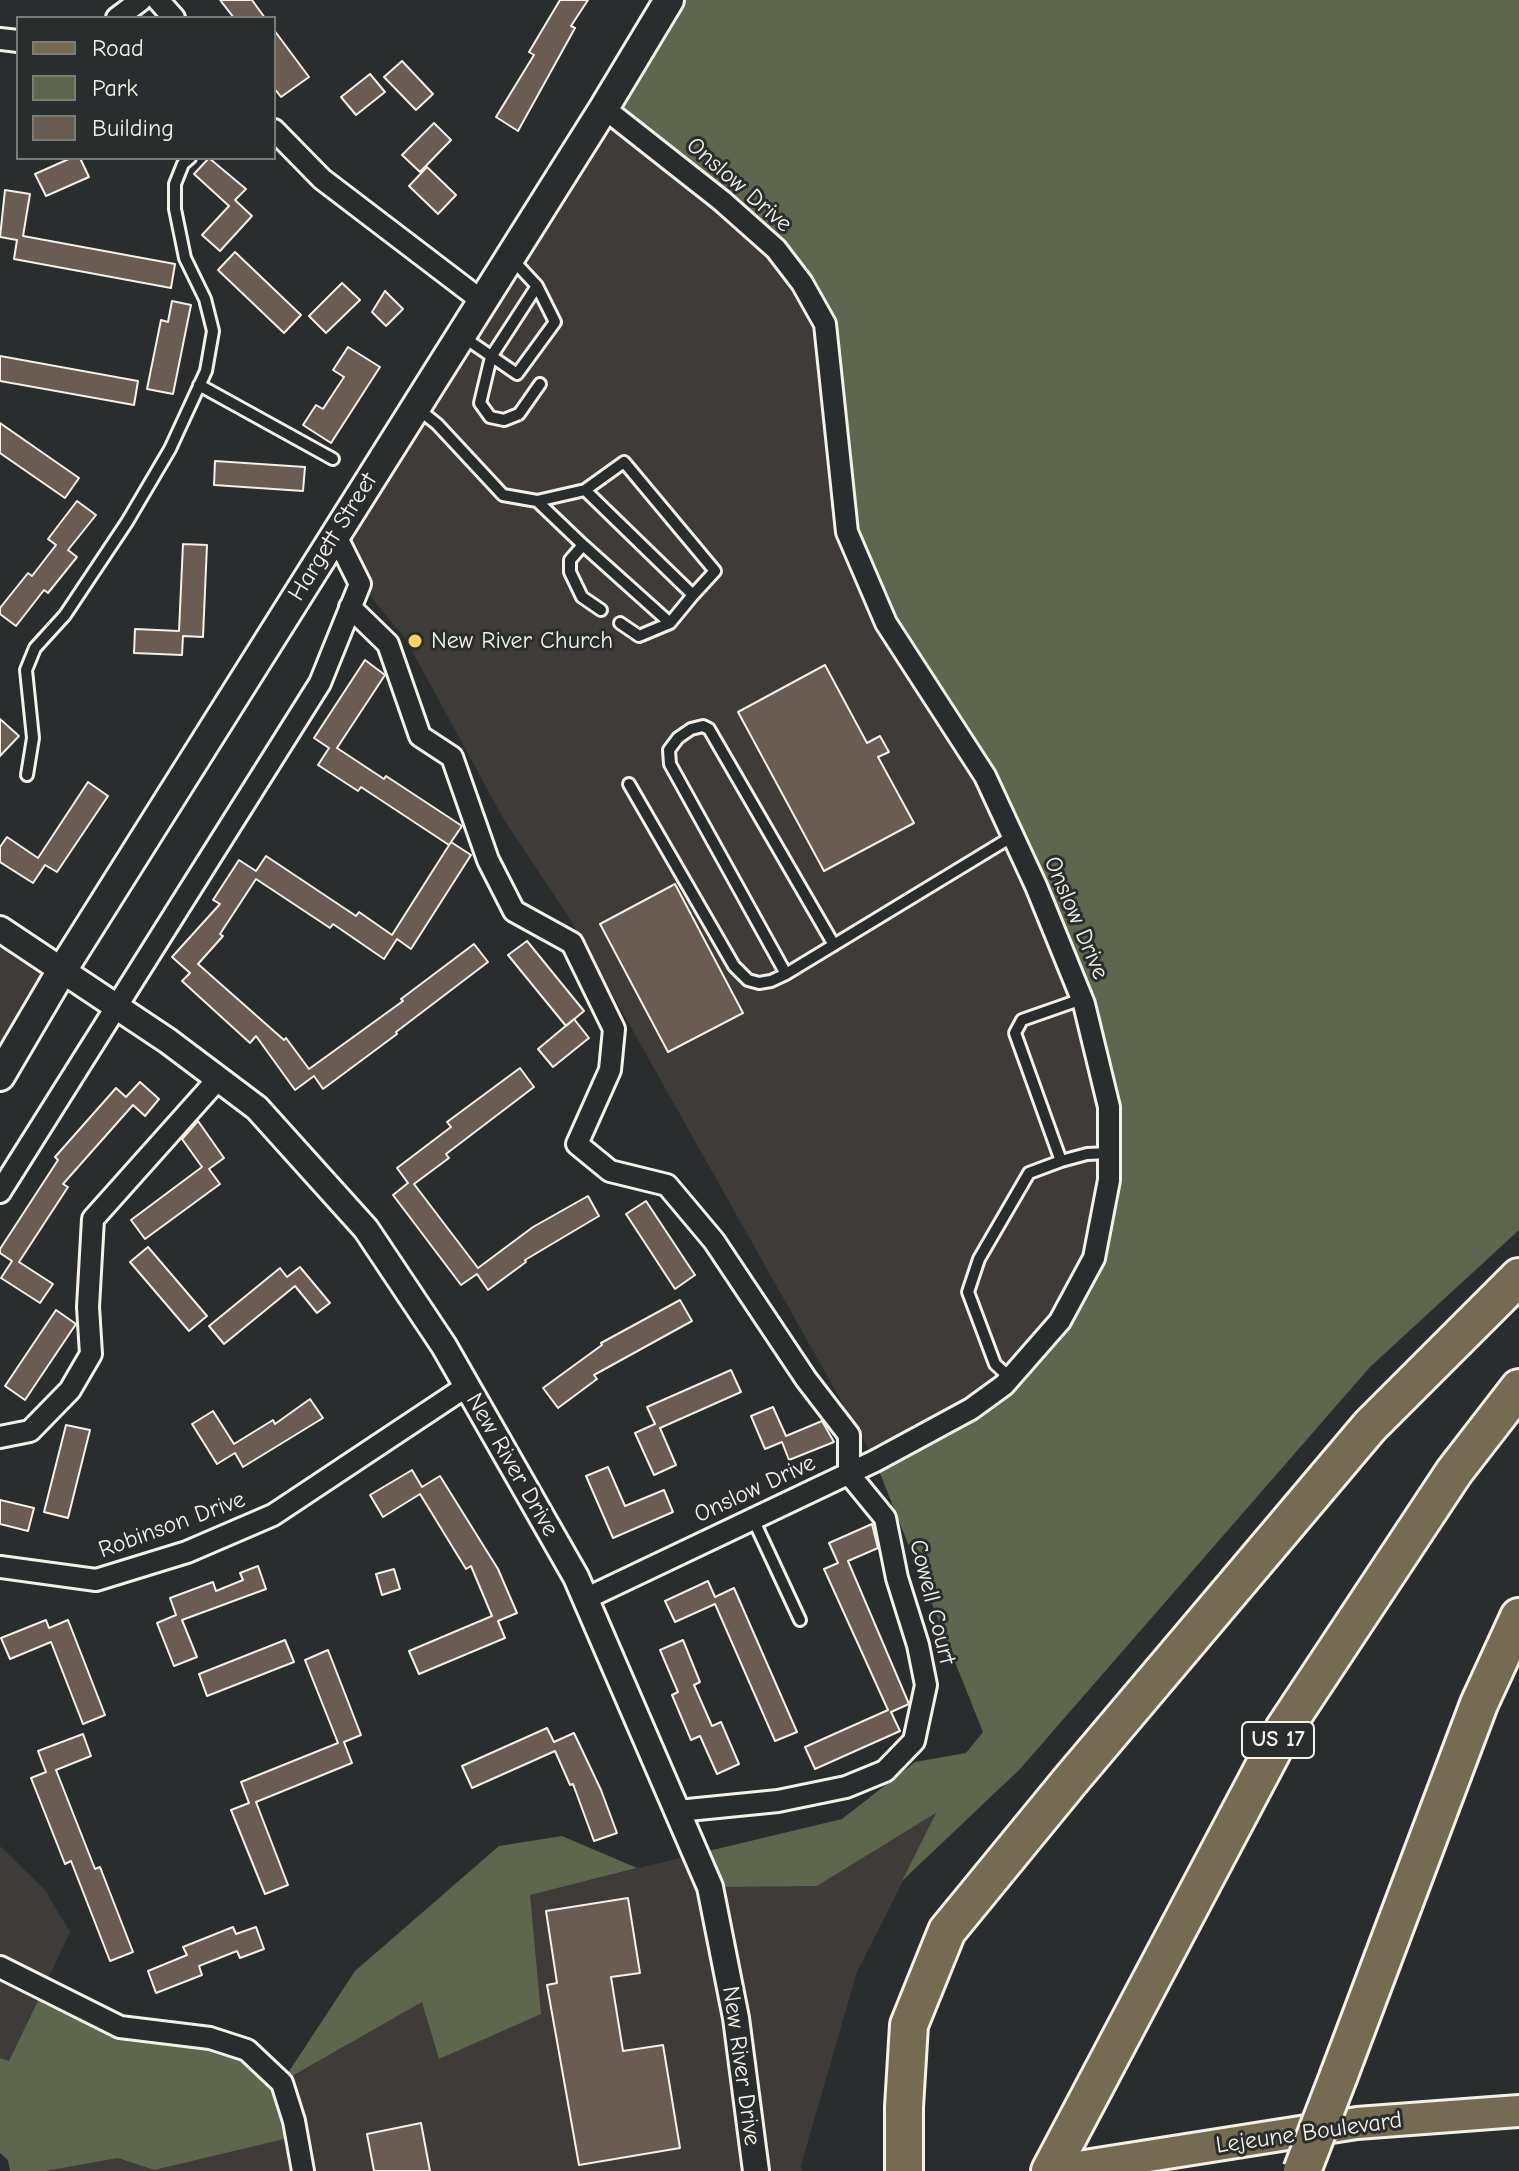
<!DOCTYPE html>
<html>
<head>
<meta charset="utf-8">
<style>
	body { margin:0 }
	#map { position:relative; width:1519px; height:2171px; overflow:hidden; background:#2a2d2e; font-family:"Comic Neue",sans-serif }
	canvas { display:block }
	.legend { position:absolute; left:16px; top:16px; width:260px; height:144px; box-sizing:border-box; background:#2a2d2e; border:2px solid #7b7b78; margin:0; padding:10px 14px; list-style:none; font-size:24px; color:#f4f1e8 }
	.legend li { display:flex; align-items:center; gap:16px; height:40px }
	.legend b { width:40px; border:2px solid #7b7b78 }
</style>
</head>
<body>
<div id="map">
<canvas width="1519" height="2171"></canvas>
<ul class="legend">
<li><b style="height:10px;background:#756b52"></b>Road</li>
<li><b style="height:22px;background:#5e664d"></b>Park</li>
<li><b style="height:22px;background:#6b5c53"></b>Building</li>
</ul>
</div>
<script>
const ctx = document.querySelector('canvas').getContext('2d');
ctx.lineJoin = 'round';
function paint(path, color) { ctx.fillStyle = color; ctx.fill(path, 'evenodd'); }
const poly = rows => new Path2D(rows.map(r => 'M' + r).join(''));
function strokePath(path, color, width, dash) { ctx.strokeStyle = color; ctx.lineWidth = width; ctx.lineCap = dash ? 'butt' : 'round'; ctx.setLineDash(dash || []); ctx.stroke(path); }
function drawText(font, color, halo, rows, align = 'center') {
  ctx.font = font + ' "Comic Neue",sans-serif'; ctx.lineWidth = 6; ctx.setLineDash([]); ctx.textBaseline = 'middle'; ctx.strokeStyle = halo; ctx.fillStyle = color; for (const [text, x, y, turn = 0] of rows) {
    ctx.save(); ctx.translate(x, y); ctx.rotate((+turn || 0) * Math.PI / 180); ctx.textAlign = isNaN(turn) ? turn : align; if (halo) ctx.strokeText(text, 0, 0); ctx.fillText(text, 0, 0); ctx.restore();
  }
}
const built = poly([
	[604,108,802,283,985,776,1036,886,1109,1106,1094,1258,1023,1363,875,1461,570,919,503,818,405,638,360,584,335,534],
	[0,929,61,972,0,1076],
	[938,1812,857,1972,801,2165,802,2171,46,2171,118,2158,154,2170,282,2083,423,2001,529,1895,696,1854,817,1886],
	[0,1846,45,1890,70,1932,9,2062,0,2058]
]);
const green = poly([
	[669,0,1519,0,1519,1230,1370,1367,1020,1769,902,1881,936,1813,817,1886,710,1887,696,1854,842,1819,915,1762,966,1753,983,1732,875,1461,1004,1385,1094,1258,1109,1107,1084,1004,985,776,886,623,847,532,825,324,802,283,604,108],
	[562,1836,637,1868,530,1895,541,2014,439,2059,422,2002,282,2082,297,2136,154,2170,118,2158,46,2171,10,2171,8,2160,0,2153,0,2058,9,2061,46,1984,120,2027,210,2038,282,2082,355,1971,499,1846]
]);
const building = poly([
	[220,0,252,0,265,18,234,18,220,0],
	[560,0,588,0,571,26,575,28,518,131,496,117,534,55,529,52,560,0],
	[274,30,309,77,281,97,274,88,274,30],
	[402,61,433,94,416,110,384,77,402,61],
	[370,74,385,92,356,115,341,97,370,74],
	[434,123,451,140,420,172,402,155,434,123],
	[71,158,80,158,89,177,46,196,35,174,71,158],
	[209,158,246,189,235,200,252,216,220,251,202,235,229,206,194,174,209,158],
	[427,167,456,195,438,214,409,186,427,167],
	[5,190,30,194,23,236,175,264,171,288,14,259,17,240,0,237,5,190],
	[235,252,301,315,284,333,218,270,235,252],
	[342,283,360,300,326,333,309,316,342,283],
	[385,291,403,309,386,326,372,312,385,291],
	[172,301,191,305,173,394,147,389,161,320,168,322,172,301],
	[348,347,380,367,331,443,303,425,316,405,323,409,344,377,333,370,348,347],
	[0,356,138,381,134,405,0,381,0,356],
	[0,423,79,478,65,498,0,453,0,423],
	[215,461,305,467,303,491,214,485,215,461],
	[77,501,96,515,68,550,77,557,48,593,44,590,16,626,0,614,0,608,28,573,32,576,56,545,48,539,77,501],
	[183,544,207,545,203,637,183,636,182,655,134,653,135,629,179,631,183,544],
	[365,660,385,675,337,748,384,779,386,776,462,826,449,845,361,787,358,791,318,765,329,748,314,738,365,660],
	[825,665,867,743,880,736,889,752,878,757,914,823,824,871,738,712,825,665],
	[0,719,19,736,0,756,0,719],
	[88,782,108,796,57,872,45,865,33,883,0,862,0,847,7,837,38,858,88,782],
	[451,842,471,855,411,949,397,939,384,959,333,924,330,928,256,879,220,934,223,936,198,964,284,1040,286,1038,309,1069,403,1001,401,999,474,944,488,962,396,1032,397,1034,323,1089,314,1076,295,1090,256,1036,250,1043,182,981,190,973,172,957,220,904,213,900,239,860,256,871,266,856,356,916,359,912,392,935,451,842],
	[675,884,743,1013,668,1052,600,924,675,884],
	[527,941,584,1011,566,1026,508,955,527,941],
	[574,1019,589,1038,553,1067,538,1049,574,1019],
	[520,1068,534,1087,446,1154,449,1158,414,1184,478,1268,533,1227,588,1196,599,1216,525,1260,526,1262,488,1290,477,1274,461,1285,393,1195,408,1183,397,1168,451,1127,447,1122,520,1068],
	[140,1082,159,1099,145,1116,133,1105,63,1184,68,1187,19,1262,53,1284,40,1303,1,1278,12,1261,0,1253,0,1249,58,1160,55,1157,116,1088,126,1097,140,1082],
	[198,1121,224,1158,209,1169,220,1184,145,1239,131,1220,202,1167,182,1139,198,1121],
	[646,1201,695,1275,675,1289,626,1214,646,1201],
	[148,1247,207,1316,189,1331,130,1262,148,1247],
	[300,1267,330,1303,317,1313,295,1286,224,1344,209,1326,280,1268,287,1277,300,1267],
	[680,1300,692,1321,594,1375,597,1379,558,1408,543,1388,602,1345,601,1343,680,1300],
	[56,1310,76,1324,25,1400,5,1386,56,1310],
	[731,1370,741,1392,660,1428,676,1465,654,1475,635,1433,655,1424,647,1407,731,1370],
	[310,1399,323,1418,243,1467,235,1453,217,1464,192,1424,213,1411,234,1444,273,1420,275,1424,310,1399],
	[773,1407,786,1436,822,1421,834,1442,789,1460,782,1442,765,1449,751,1416,773,1407],
	[66,1425,90,1430,68,1518,44,1512,66,1425],
	[608,1467,625,1506,664,1490,673,1512,613,1538,586,1476,608,1467],
	[412,1470,422,1487,440,1476,498,1569,517,1613,498,1621,505,1638,419,1674,409,1651,492,1616,471,1566,466,1569,420,1494,383,1517,370,1495,412,1470],
	[0,1500,34,1508,28,1531,0,1524,0,1500],
	[872,1524,878,1548,848,1561,909,1704,891,1712,900,1731,815,1769,805,1747,888,1710,824,1569,838,1563,829,1543,872,1524],
	[258,1566,266,1589,182,1620,197,1657,174,1666,157,1623,176,1615,170,1598,213,1582,216,1591,243,1580,240,1573,258,1566],
	[394,1569,400,1589,382,1595,376,1574,394,1569],
	[708,1581,715,1597,734,1588,797,1732,775,1741,715,1604,675,1622,665,1601,708,1581],
	[46,1620,49,1628,68,1620,105,1715,83,1724,51,1642,10,1659,1,1638,46,1620],
	[285,1640,294,1662,207,1696,199,1674,285,1640],
	[683,1640,700,1682,694,1685,712,1726,721,1722,739,1764,717,1774,700,1736,691,1740,672,1695,678,1692,660,1650,683,1640],
	[328,1650,361,1735,344,1742,352,1763,256,1802,288,1885,265,1894,231,1810,249,1803,241,1782,338,1743,305,1660,328,1650],
	[547,1728,554,1742,574,1733,601,1790,617,1833,594,1841,573,1784,570,1785,555,1751,472,1788,462,1766,547,1728],
	[83,1734,91,1756,56,1770,95,1869,100,1867,133,1952,110,1961,71,1861,65,1864,31,1778,46,1772,38,1751,83,1734],
	[628,1898,640,1973,611,1977,623,2051,663,2045,680,2148,579,2165,547,1985,557,1983,546,1911,628,1898],
	[233,1927,236,1934,256,1927,264,1949,240,1958,237,1951,199,1966,202,1975,156,1993,148,1971,187,1955,183,1947,233,1927],
	[421,2123,430,2171,374,2171,367,2134,421,2123]
]);
const service = poly([
	[537,286,491,357,480,403,490,417,504,420,519,414,540,384],
	[462,336,517,374,555,322,537,286,512,259],
	[199,385,333,459],
	[417,408,437,424,503,495,537,501,583,545,570,560,570,572,582,597,601,610],
	[585,490,624,462,715,571,693,595],
	[537,501,585,490,693,595,670,623],
	[583,545,670,623,639,636,620,623],
	[27,775,33,738,26,670,35,648,65,615,127,522,170,449,206,371,213,331,205,299,185,258,175,209,175,184,183,164,190,158],
	[629,784,734,966,748,980,759,983,771,981,786,974,1013,836],
	[786,974,670,764,669,750,678,738,691,729,703,726,709,729,834,945],
	[1082,999,1022,1020,1015,1033,1061,1161,1087,1154,1109,1153],
	[1010,1378,995,1364,968,1292,979,1259,1029,1173,1061,1161],
	[753,1519,800,1620]
]);
const minor = poly([
	[158,0,174,18],
	[117,18,141,0],
	[0,39,18,41],
	[274,130,322,179,482,301],
	[350,607,388,644,420,736,452,757,488,860,514,911,572,943,614,1029,610,1070,577,1144,610,1171,667,1185,714,1241,806,1379,849,1435,849,1474,885,1518,897,1578,918,1645,926,1685,914,1741,885,1771,846,1787,778,1801,678,1811],
	[0,1192,320,683,360,584,335,534],
	[0,1437,30,1431,70,1390,91,1354,88,1307,93,1219,218,1079],
	[0,1567,96,1580,187,1552,273,1515,467,1386],
	[585,1599,875,1461,971,1409,1004,1385,1060,1321,1094,1258,1109,1180,1109,1107,1084,1004,1036,886,985,776,886,623,847,532,825,324,802,283,776,249,722,201,604,108],
	[0,1967,120,2027,210,2038,247,2050,282,2083,294,2121,303,2171]
]);
const tertiary = poly([
	[0,929,168,1041,257,1108,366,1229,444,1346,576,1577,710,1887,736,2018,756,2171]
]);
const secondary = poly([
	[0,1076,61,972,604,108,669,0]
]);
const primary = poly([
	[1053,2171,1357,2123,1519,2111]
]);
const motorway = poly([
	[1339,2075,1479,1704,1519,1617],
	[904,2171,904,2107,909,2025,947,1931,1070,1781,1370,1426,1519,1277],
	[1050,2171,1284,1729,1454,1472,1519,1388]
]);
const motorwayBridge = poly([
	[1302,2171,1339,2075]
]);
const markers = [
	[415,641,8,"#ffd166"]
];
const shields = [
	[1278,1740,72]
];
const shieldNames = [
	["US 17",1278,1740]
];
const streetNames = [
	["Onslow Drive",739,185,41],
	["Hargett Street",333,537,-58],
	["Onslow Drive",1076,918,67],
	["New River Drive",512,1465,60],
	["Onslow Drive",755,1489,-25],
	["Robinson Drive",172,1525,-20],
	["Cowell Court",932,1602,76],
	["New River Drive",741,2066,82],
	["Lejeune Boulevard",1309,2133,-8]
];
const poiNames = [
	["New River Church",431,641]
];
paint(built, '#3e3b39');
paint(green, '#5e664d');
paint(building, '#6b5c53');
strokePath(building, '#f4f1e8', 2);
strokePath(service, '#f4f1e8', 16);
strokePath(minor, '#f4f1e8', 26);
strokePath(tertiary, '#f4f1e8', 30);
strokePath(secondary, '#f4f1e8', 34);
strokePath(primary, '#f4f1e8', 36);
strokePath(motorway, '#f4f1e8', 42);
strokePath(service, '#2a2d2e', 10);
strokePath(minor, '#2a2d2e', 20);
strokePath(tertiary, '#2a2d2e', 24);
strokePath(secondary, '#2a2d2e', 28);
strokePath(primary, '#756b52', 30);
strokePath(motorway, '#756b52', 36);
strokePath(motorwayBridge, '#f4f1e8', 42, []);
strokePath(motorwayBridge, '#756b52', 36);
for (const [x, y, r, color] of markers) { const dot = new Path2D(); dot.arc(x, y, r, 0, 2 * Math.PI); ctx.fillStyle = color; ctx.fill(dot); strokePath(dot, '#2a2d2e', 3); }
for (const [x, y, w] of shields) { const box = new Path2D(); box.roundRect(x - w / 2, y - 18, w, 36, 6); ctx.fillStyle = '#2a2d2e'; ctx.fill(box); strokePath(box, '#f4f1e8', 2); }
drawText('bold 22px', '#f4f1e8', null, shieldNames);
drawText('24px', '#f4f1e8', '#2a2d2e', streetNames);
drawText('24px', '#f4f1e8', '#2a2d2e', poiNames, 'left');
</script>
</body>
</html>
